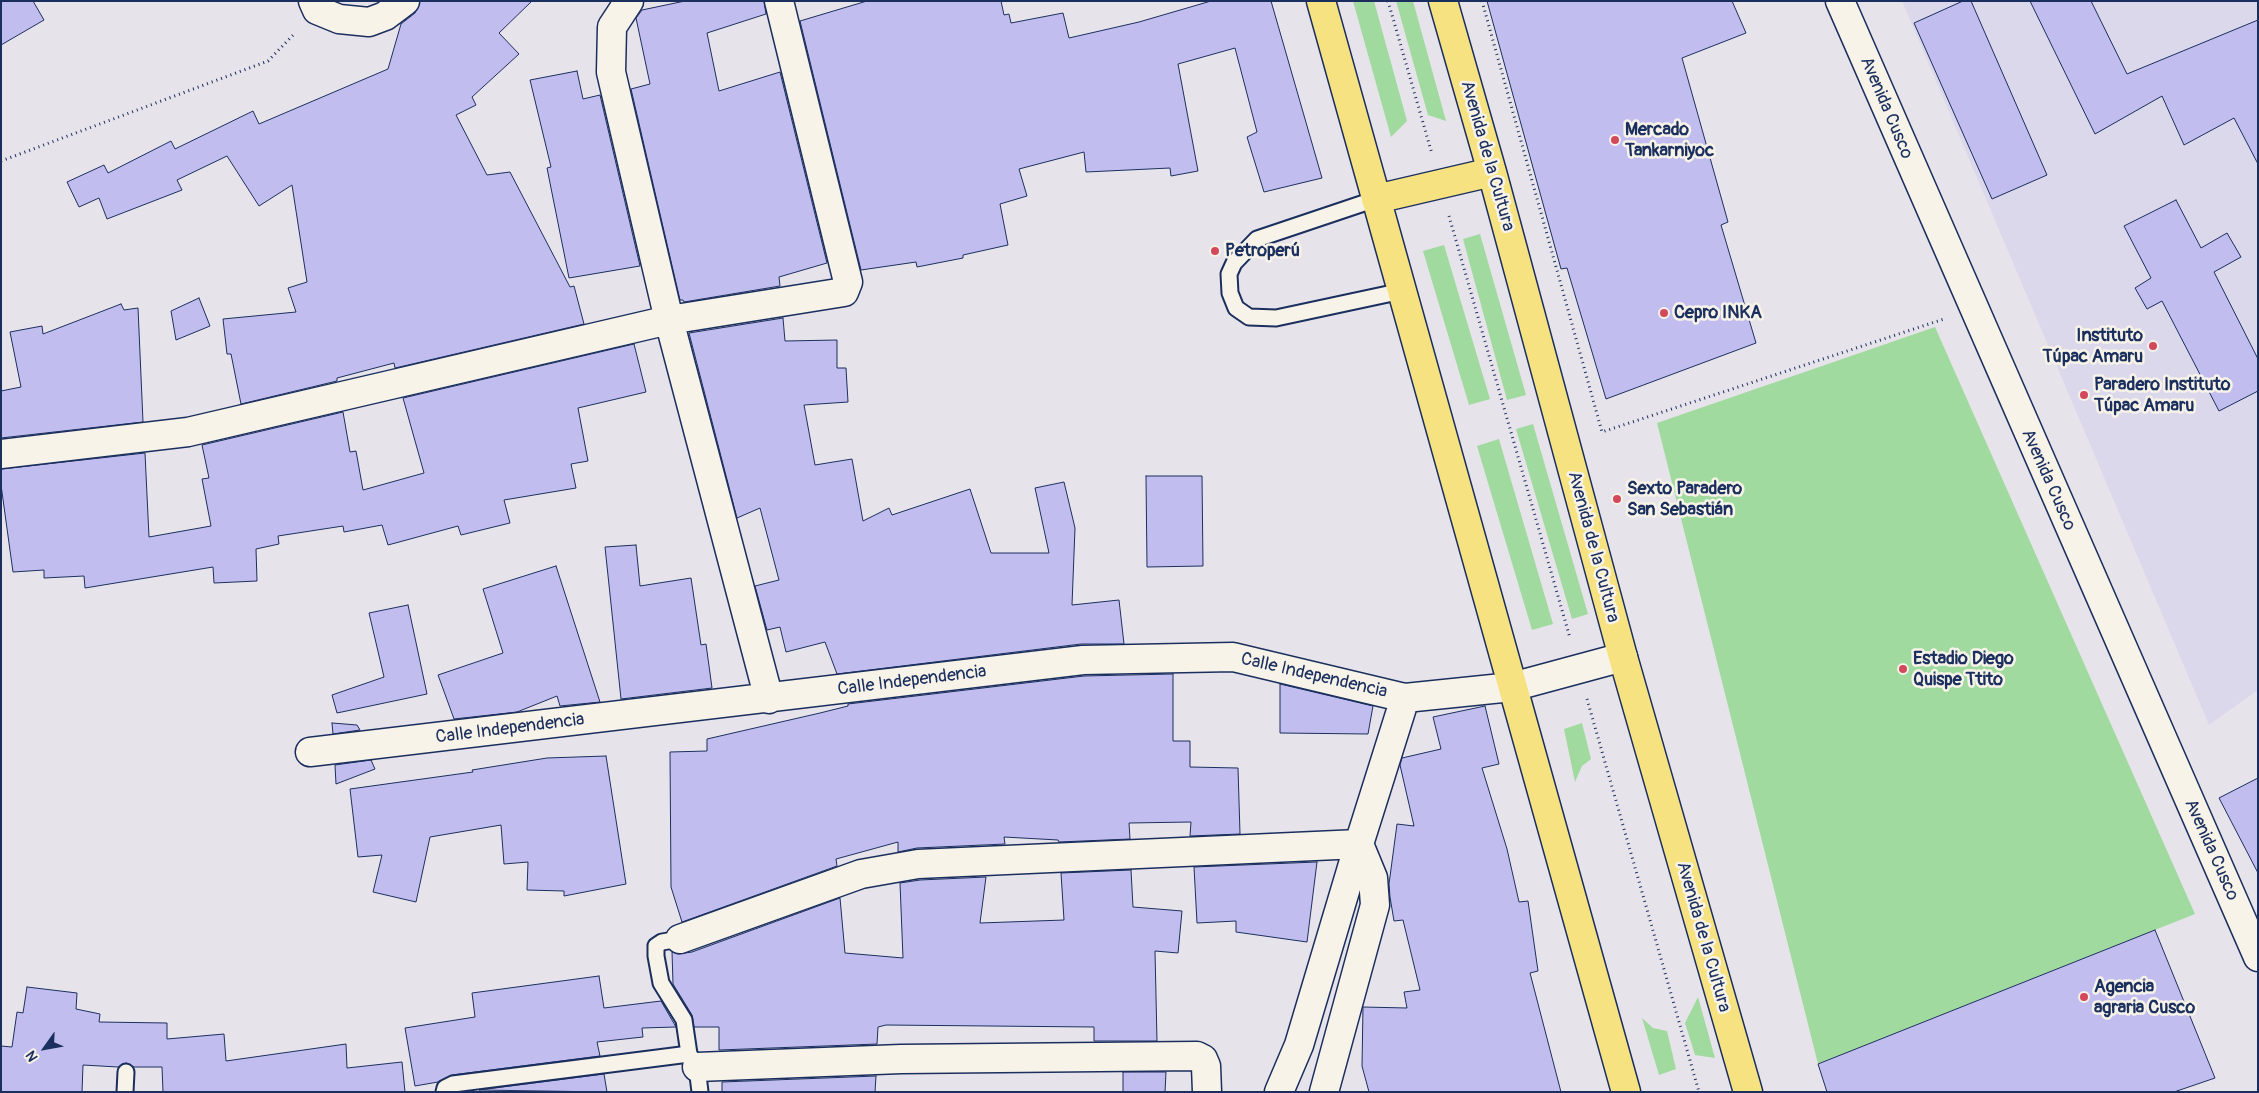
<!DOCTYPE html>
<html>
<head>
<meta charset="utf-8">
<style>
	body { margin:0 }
	#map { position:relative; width:2259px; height:1093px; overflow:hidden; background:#e7e3ea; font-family:Pangolin,sans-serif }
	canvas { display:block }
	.frame { position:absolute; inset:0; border:2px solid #1b2f5e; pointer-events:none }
	.north { position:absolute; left:20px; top:1023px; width:50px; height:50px; -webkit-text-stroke:4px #f7f3e8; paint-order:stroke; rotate:238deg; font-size:14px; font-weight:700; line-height:20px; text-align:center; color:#1b2f5e }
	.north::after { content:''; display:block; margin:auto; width:18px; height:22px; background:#1b2f5e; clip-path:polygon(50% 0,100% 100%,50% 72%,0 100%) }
</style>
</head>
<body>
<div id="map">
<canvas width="2259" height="1093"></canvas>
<div class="frame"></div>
<div class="north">N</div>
</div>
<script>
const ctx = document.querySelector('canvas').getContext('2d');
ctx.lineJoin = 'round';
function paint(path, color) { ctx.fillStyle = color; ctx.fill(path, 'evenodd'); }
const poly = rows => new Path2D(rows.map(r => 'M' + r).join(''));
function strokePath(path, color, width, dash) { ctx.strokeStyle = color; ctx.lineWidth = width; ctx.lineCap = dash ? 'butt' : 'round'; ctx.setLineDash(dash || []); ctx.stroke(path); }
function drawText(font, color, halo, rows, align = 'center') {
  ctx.font = font + ' Pangolin,sans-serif'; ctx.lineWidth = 5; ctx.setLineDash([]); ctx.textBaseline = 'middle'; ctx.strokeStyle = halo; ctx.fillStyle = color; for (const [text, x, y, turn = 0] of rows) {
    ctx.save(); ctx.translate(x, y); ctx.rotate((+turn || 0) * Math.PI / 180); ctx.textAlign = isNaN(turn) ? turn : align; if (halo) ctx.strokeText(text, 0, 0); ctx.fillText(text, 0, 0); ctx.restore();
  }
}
const built = poly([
	[1902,1,2258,1,2258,690,2209,725]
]);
const green = poly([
	[1353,1,1374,1,1407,121,1391,137],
	[1396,1,1413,1,1446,121,1428,115],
	[1480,234,1526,395,1507,400,1463,239],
	[1444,245,1490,399,1469,405,1423,251],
	[1935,327,2195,914,1818,1064,1657,423],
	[1533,424,1588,614,1572,619,1516,429],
	[1499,439,1553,624,1532,630,1477,446],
	[1582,723,1591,759,1582,766,1575,782,1564,729],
	[1698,997,1715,1058,1695,1055,1685,1023],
	[1642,1018,1653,1028,1667,1031,1676,1069,1659,1075]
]);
const building = poly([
	[1,1,33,1,44,20,1,45,1,1],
	[420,1,532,1,499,33,519,54,472,97,476,105,456,115,487,175,510,172,570,287,574,286,584,324,395,368,394,363,337,378,337,381,241,404,231,354,227,354,223,319,296,312,288,288,307,282,292,185,259,206,227,156,177,180,182,190,107,219,99,198,79,207,67,182,104,165,108,173,171,141,175,149,253,111,259,124,388,69,401,24,415,13,420,1],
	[685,1,764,1,766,14,707,33,719,91,780,72,827,263,779,277,780,286,684,302,683,300,680,300,631,89,650,84,636,18,642,10,685,1],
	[867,1,1001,1,1004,15,1009,14,1011,23,1063,13,1069,38,1139,22,1211,1,1271,1,1322,178,1264,192,1247,137,1257,132,1235,48,1178,64,1198,171,1171,176,1170,168,1086,172,1084,152,1019,169,1027,196,1000,204,1008,245,963,255,963,258,917,267,916,262,861,270,800,21,867,1],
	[1487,1,1732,1,1746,33,1682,58,1728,222,1721,225,1756,343,1606,399,1567,268,1561,269,1487,1],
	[1963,1,1971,1,2047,175,1992,199,1914,23,1963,1],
	[2030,1,2091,1,2127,74,2258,20,2258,164,2234,118,2184,145,2162,96,2095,134,2030,1],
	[577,71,583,99,600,95,640,266,569,278,547,168,551,167,530,80,577,71],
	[2176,200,2201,248,2227,233,2241,257,2214,272,2258,359,2258,391,2219,411,2162,301,2147,309,2135,288,2151,278,2124,226,2176,200],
	[199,298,210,326,176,340,171,311,199,298],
	[121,304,124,310,138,308,143,422,1,438,1,391,21,387,10,332,42,326,43,334,121,304],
	[783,318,785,341,837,340,837,368,846,368,848,402,804,405,815,465,852,459,863,521,889,508,892,515,970,489,991,553,1049,553,1035,488,1064,482,1075,528,1072,605,1119,600,1124,644,1081,644,837,674,825,642,786,652,780,627,767,630,755,586,779,580,760,508,737,518,689,333,783,318],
	[634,344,646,392,578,408,588,461,571,464,576,488,504,500,510,523,461,535,458,526,388,545,382,525,344,532,343,526,278,536,279,544,256,549,257,581,214,583,213,567,85,588,84,576,44,578,44,570,13,572,1,485,1,469,145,453,149,537,211,526,202,479,209,478,202,445,343,412,350,452,356,451,363,490,424,473,403,398,634,344],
	[1146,476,1202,476,1203,566,1147,567,1146,476],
	[636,545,640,586,691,578,701,645,706,644,712,688,621,699,605,547,636,545],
	[556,566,600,702,560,706,557,696,517,712,454,719,438,675,503,653,483,589,556,566],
	[408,605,427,694,337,713,332,695,384,677,369,613,408,605],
	[1173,674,1173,741,1190,741,1190,767,1238,768,1240,834,1190,836,1191,822,1129,823,1130,839,1059,842,1058,840,1004,837,1005,844,917,848,898,852,898,842,836,859,837,866,682,922,671,887,670,752,707,751,707,739,820,713,848,706,848,704,1084,676,1173,674],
	[1280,684,1373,706,1368,734,1280,733,1280,684],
	[1485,706,1499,764,1482,768,1507,849,1519,902,1528,901,1538,971,1530,973,1561,1092,1369,1092,1362,1066,1363,1007,1407,1008,1404,992,1420,990,1403,920,1394,921,1390,897,1389,884,1397,824,1414,826,1400,765,1402,758,1441,749,1433,717,1485,706],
	[332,723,357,725,360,730,333,734,332,723],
	[606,756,626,884,564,896,564,891,527,890,528,862,504,864,501,825,430,837,416,902,373,892,382,855,358,857,350,789,473,772,472,770,547,758,606,756],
	[371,760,375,769,336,784,335,765,371,760],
	[2258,778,2258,873,2219,798,2258,778],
	[1317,862,1307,942,1236,932,1236,921,1197,923,1194,867,1317,862],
	[1131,870,1133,907,1182,911,1178,953,1155,951,1157,1041,1094,1041,1094,1027,886,1025,878,1027,877,1044,719,1050,719,1027,694,1027,692,1015,673,984,672,952,678,954,692,952,840,898,845,953,903,958,900,883,920,880,986,877,980,923,1064,920,1061,873,1131,870],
	[2155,930,2215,1078,2174,1092,1827,1092,1818,1064,2155,930],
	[599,976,604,1008,661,1001,676,1027,642,1028,643,1037,597,1042,600,1056,452,1075,438,1082,415,1086,405,1028,475,1017,472,993,599,976],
	[27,987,77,993,76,1009,100,1014,99,1022,167,1023,167,1039,224,1034,226,1061,346,1044,347,1068,402,1062,405,1092,163,1092,162,1067,134,1067,126,1063,118,1067,83,1065,82,1092,1,1092,1,1046,12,1047,17,1012,23,1013,27,987],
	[1123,1072,1166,1072,1165,1092,1123,1092,1123,1072],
	[604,1074,607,1092,479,1090,604,1074],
	[876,1076,875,1092,722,1092,722,1082,876,1076]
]);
const path = poly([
	[1388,1,1432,154],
	[1482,1,1602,432,1944,319],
	[1,161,268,61,295,33],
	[1449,216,1570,638],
	[1587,699,1699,1092]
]);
const service = poly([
	[1376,199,1257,239,1234,263,1229,274,1230,293,1236,308,1249,317,1276,318,1402,291],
	[680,939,662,942,656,946,656,956,661,983,684,1020,689,1054,697,1067,700,1092],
	[125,1092,126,1072],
	[444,1092,445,1088,453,1084,689,1054]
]);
const minor = poly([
	[313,1,317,10,339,19,369,22,385,16,405,1],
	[629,1,612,27,611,72,669,320,769,699],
	[1,454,188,432,669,320,844,292,848,282,779,1],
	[310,752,1083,660,1233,657,1405,698,1512,687,1623,657],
	[680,939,861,874,918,864,1359,844,1299,1045,1279,1092],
	[697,1067,901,1059,1197,1056,1203,1059,1206,1066,1207,1092],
	[1324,1092,1375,905,1373,878,1359,844,1405,698]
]);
const tertiary = poly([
	[1840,1,2258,957]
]);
const trunk = poly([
	[1321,1,1626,1092],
	[1443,1,1492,172,1623,657,1748,1092],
	[1376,199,1492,172]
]);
const markers = [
	[1615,140,5,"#d1495b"],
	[1215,251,5,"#d1495b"],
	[1664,313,5,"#d1495b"],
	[2153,346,5,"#d1495b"],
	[2084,395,5,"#d1495b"],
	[1617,499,5,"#d1495b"],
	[1903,669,5,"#d1495b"],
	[2084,997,5,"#d1495b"]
];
const streetNames = [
	["Avenida Cusco",1886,108,67],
	["Avenida de la Cultura",1487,156,74],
	["Avenida Cusco",2048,480,66],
	["Avenida de la Cultura",1593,547,75],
	["Calle Independencia",1314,676,13],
	["Calle Independencia",912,681,-7],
	["Calle Independencia",510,729,-7],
	["Avenida Cusco",2211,850,66],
	["Avenida de la Cultura",1703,937,74]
];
const poiNames = [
	["Mercado",1625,130],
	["Tankarniyoc",1625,151],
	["Petroperú",1225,251],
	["Cepro INKA",1674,313],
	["Instituto",2143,336,"right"],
	["Túpac Amaru",2143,357,"right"],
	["Paradero Instituto",2094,385],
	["Túpac Amaru",2094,406],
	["Sexto Paradero",1627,489],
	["San Sebastián",1627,510],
	["Estadio Diego",1913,659],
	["Quispe Ttito",1913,680],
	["Agencia",2094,987],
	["agraria Cusco",2094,1008]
];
paint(built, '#dcd8ec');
paint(green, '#a0da9f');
paint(building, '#c2bdef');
strokePath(building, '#1b2f5e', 1);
strokePath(service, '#1b2f5e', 19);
strokePath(minor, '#1b2f5e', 31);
strokePath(tertiary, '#1b2f5e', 31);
strokePath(trunk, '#1b2f5e', 31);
strokePath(path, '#1b2f5e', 3, [1, 4]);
strokePath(service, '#f7f3e8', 15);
strokePath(minor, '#f7f3e8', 28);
strokePath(tertiary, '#f7f3e8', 28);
strokePath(trunk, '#f6e281', 28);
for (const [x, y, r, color] of markers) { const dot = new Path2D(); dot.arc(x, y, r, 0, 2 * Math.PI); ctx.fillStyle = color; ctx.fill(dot); strokePath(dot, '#f7f3e8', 2); }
drawText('18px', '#1b2f5e', '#f7f3e8', streetNames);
drawText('bold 18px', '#1b2f5e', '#f7f3e8', poiNames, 'left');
</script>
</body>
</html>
